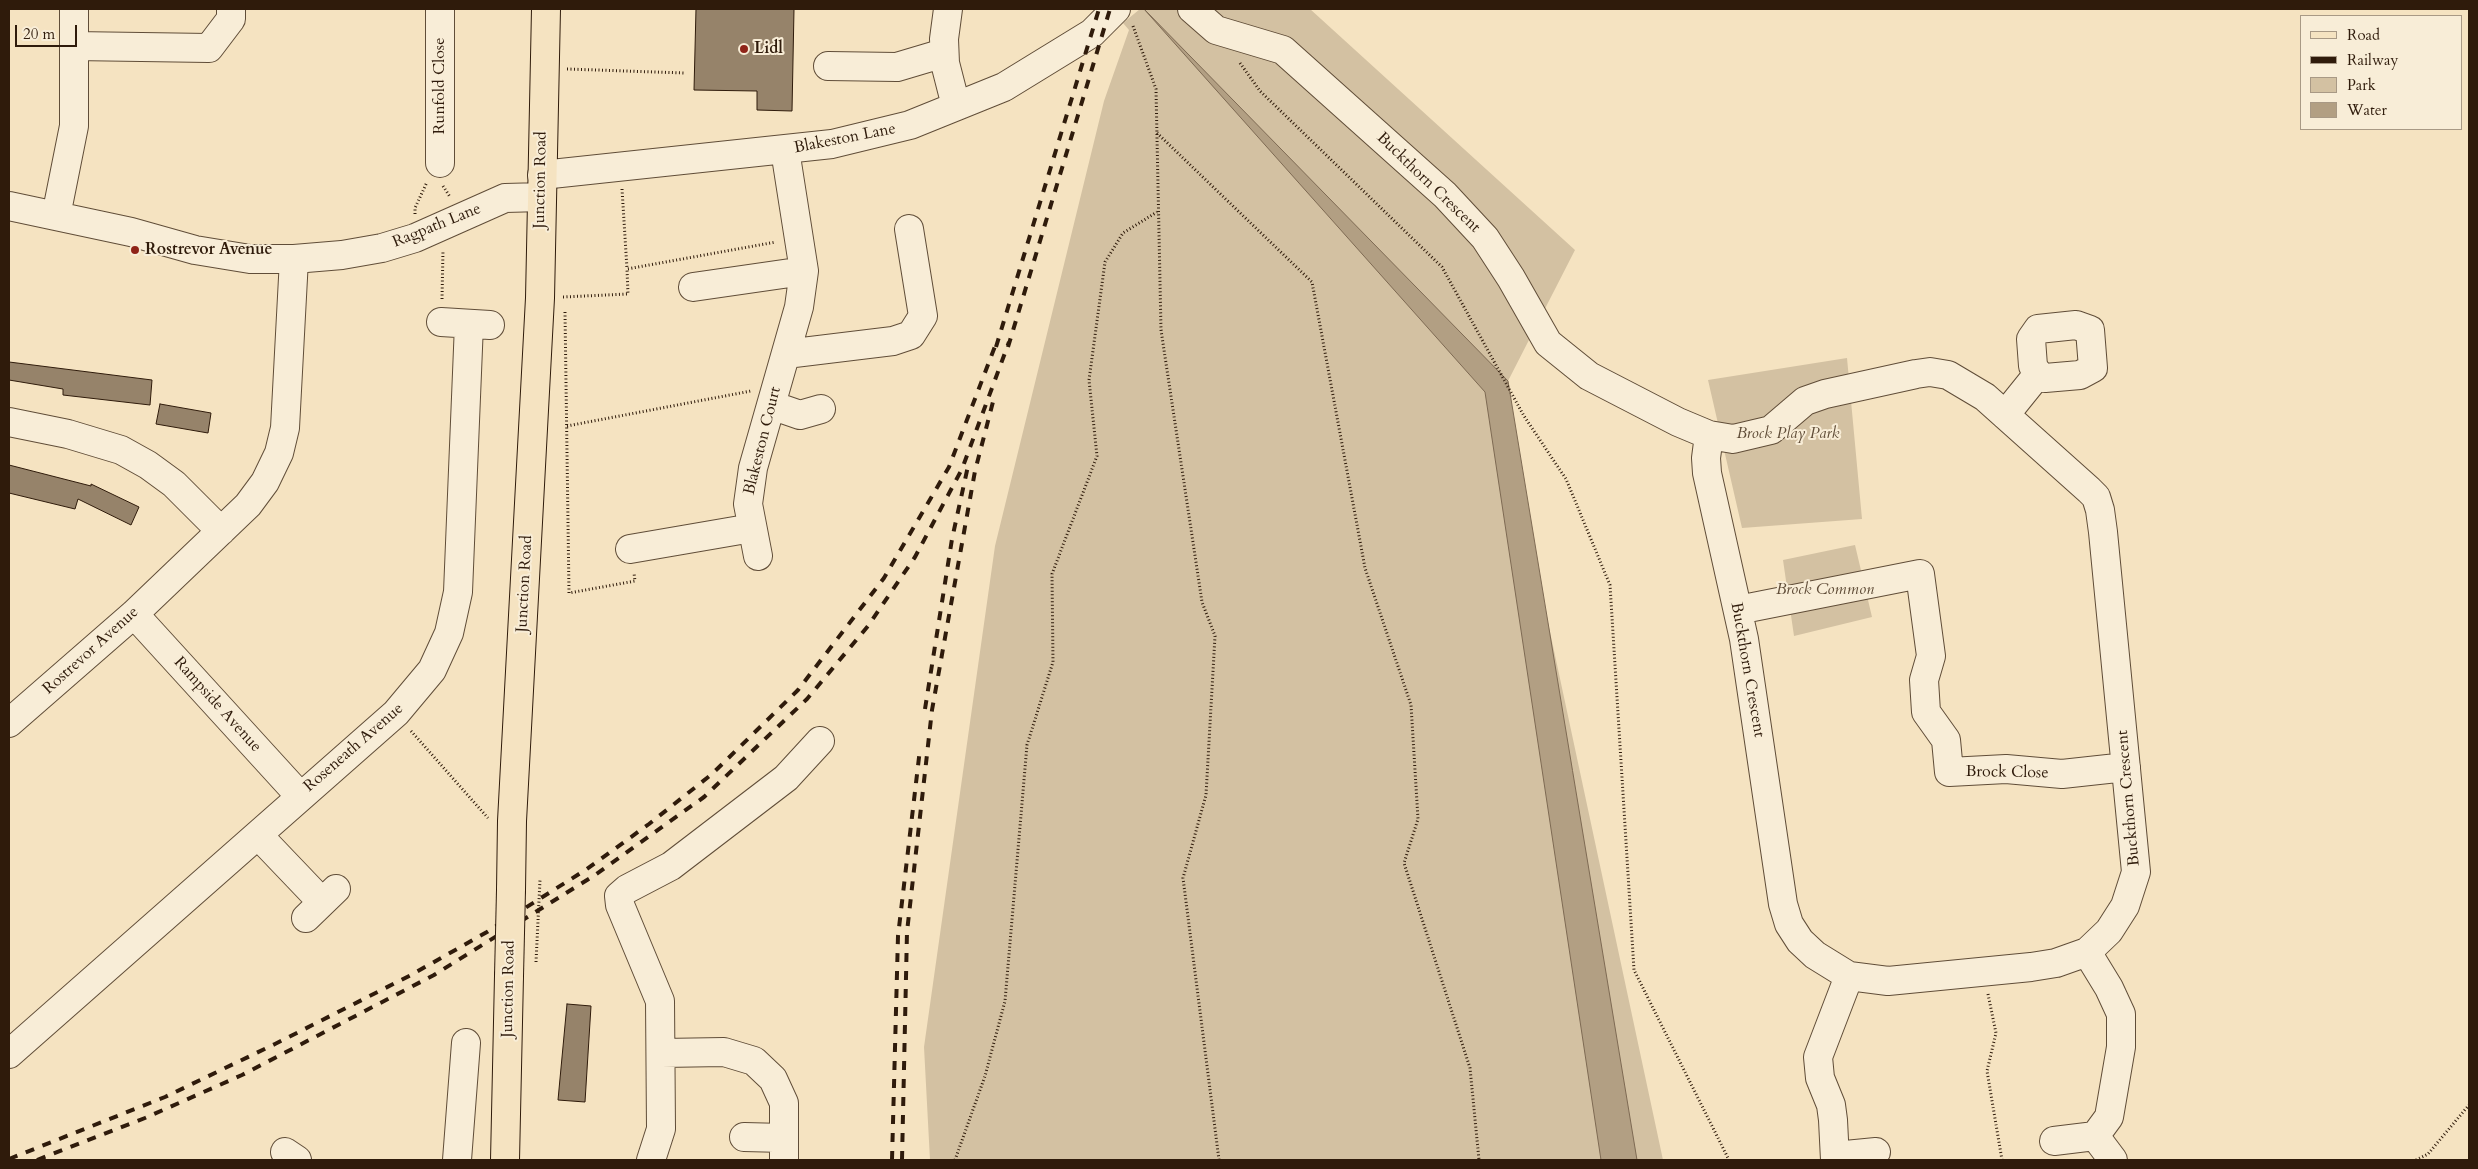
<!DOCTYPE html>
<html>
<head>
<meta charset="utf-8">
<style>
	body { margin:0 }
	#map { position:relative; width:2478px; height:1169px; overflow:hidden; background:#f5e3c1; font-family:Cardo,serif }
	canvas { display:block }
	.frame { position:absolute; inset:0; border:10px solid #2f1b0b; pointer-events:none }
	.legend { position:absolute; left:2300px; top:15px; width:162px; height:115px; box-sizing:border-box; background:#f8edd7; border:1px solid #a89985; margin:0; padding:6px 9px; list-style:none; font-size:15px; color:#2f1b0b }
	.legend li { display:flex; align-items:center; gap:10px; height:25px }
	.legend b { width:25px; border:1px solid #a89985 }
	.scale { position:absolute; left:15px; top:25px; width:62px; height:22px; box-sizing:border-box; border:2px solid #2f1b0b; border-top:0; padding-left:6px; font-size:15px; line-height:18px; white-space:nowrap; color:#2f1b0b; -webkit-text-stroke:4px #f8edd7; paint-order:stroke }
</style>
</head>
<body>
<div id="map">
<canvas width="2478" height="1169"></canvas>
<div class="frame"></div>
<ul class="legend">
<li><b style="height:6px;background:#f5e3c1"></b>Road</li>
<li><b style="height:6px;background:#2f1b0b"></b>Railway</li>
<li><b style="height:14px;background:#d3c1a2"></b>Park</li>
<li><b style="height:14px;background:#b29f83"></b>Water</li>
</ul>
<div class="scale">20 m</div>
</div>
<script>
const ctx = document.querySelector('canvas').getContext('2d');
ctx.lineJoin = 'round';
function paint(path, color) { ctx.fillStyle = color; ctx.fill(path, 'evenodd'); }
const poly = rows => new Path2D(rows.map(r => 'M' + r).join(''));
function strokePath(path, color, width, dash) { ctx.strokeStyle = color; ctx.lineWidth = width; ctx.lineCap = dash ? 'butt' : 'round'; ctx.setLineDash(dash || []); ctx.stroke(path); }
function drawText(font, color, halo, rows, align = 'center') {
  ctx.font = font + ' Cardo,serif'; ctx.lineWidth = 4; ctx.setLineDash([]); ctx.textBaseline = 'middle'; ctx.strokeStyle = halo; ctx.fillStyle = color; for (const [text, x, y, turn = 0] of rows) {
    ctx.save(); ctx.translate(x, y); ctx.rotate((+turn || 0) * Math.PI / 180); ctx.textAlign = isNaN(turn) ? turn : align; if (halo) ctx.strokeText(text, 0, 0); ctx.fillText(text, 0, 0); ctx.restore();
  }
}
const green = poly([
	[1140,9,1310,9,1575,250,1508,381,1528,529,1663,1160,930,1160,924,1047,995,546,1104,101,1129,30,1123,23],
	[1847,358,1862,519,1742,528,1708,380],
	[1855,545,1872,617,1794,636,1783,560]
]);
const water = poly([
	[1144,9,1508,381,1637,1160,1601,1160,1485,392,1144,9]
]);
const building = poly([
	[696,9,794,9,792,111,757,110,757,91,694,90,696,9],
	[9,362,152,380,150,405,63,395,63,389,9,380,9,362],
	[160,404,211,413,208,433,156,424,160,404],
	[9,465,91,486,91,484,139,507,131,525,78,499,75,509,9,493,9,465],
	[567,1004,591,1006,585,1102,558,1100,567,1004]
]);
const path = poly([
	[1133,26,1156,89,1161,330,1202,602,1215,636,1206,795,1183,878,1219,1160],
	[1240,63,1260,91,1442,267,1524,416,1566,479,1610,585,1634,970,1729,1160],
	[567,69,684,73],
	[1157,133,1312,282,1365,568,1411,705,1418,819,1404,863,1470,1068,1479,1160],
	[443,186,450,197],
	[622,189,627,269],
	[415,214,415,208,427,182],
	[563,297,628,294,627,269,776,242],
	[442,299,443,250],
	[565,312,569,593,635,581,634,573],
	[567,426,751,391],
	[411,731,488,818],
	[1988,994,1996,1033,1987,1071,2002,1160],
	[955,1160,985,1076,1005,1001,1027,745,1053,662,1052,574,1097,456,1089,380,1105,262,1123,233,1157,212],
	[2416,1160,2428,1154,2469,1105]
]);
const minor = poly([
	[948,9,944,39,945,63,956,106],
	[1192,9,1216,30,1283,50,1445,195,1485,238,1511,278,1548,343,1589,376,1678,422,1709,435,1733,439,1771,430,1805,401,1825,394,1916,374,1930,372,1948,375,1985,397,2089,490,2096,497,2100,510,2103,532,2136,872,2125,906,2109,931,2087,952,2056,963,2031,967,1888,981,1849,976,1815,955,1800,941,1789,924,1783,904,1744,639,1707,473,1706,458,1709,435],
	[74,46,209,48,231,19,231,9],
	[828,66,897,67,944,53],
	[440,163,440,9],
	[542,175,832,144,910,125,1004,87,1092,33,1116,9],
	[9,206,131,232,195,250,250,259,294,259,342,255,382,248,415,238,505,198,542,197],
	[56,216,74,126,74,9],
	[693,287,804,271],
	[441,322,490,325],
	[2076,325,2090,330,2093,368,2080,375,2045,378,2038,374,2033,366,2031,339,2038,329,2076,325],
	[786,354,893,341,911,335,923,316,909,229],
	[771,405,800,415,821,409],
	[2005,415,2038,374],
	[9,422,68,434,121,450,148,465,174,484,221,531],
	[630,549,752,528],
	[758,556,748,504,753,468,799,307,804,271,785,150],
	[1738,610,1920,574,1931,656,1924,680,1926,712,1946,740,1949,772,2006,769,2062,774,2126,767],
	[134,614,300,796],
	[9,723,134,614,248,505,265,482,279,453,285,428,294,259],
	[258,835,322,902],
	[306,918,336,889],
	[662,1053,724,1052,754,1061,773,1079,784,1103,784,1160],
	[9,1054,396,713,432,670,449,633,458,592,469,324],
	[2095,1136,2113,1160],
	[744,1137,784,1138],
	[2054,1141,2095,1136,2109,1117,2121,1047,2121,1014,2109,988,2087,952],
	[285,1152,297,1160],
	[1835,1156,1876,1152],
	[457,1160,466,1043],
	[651,1160,661,1129,660,1001,620,905,619,896,627,889,671,866,786,778,820,741],
	[1835,1160,1833,1120,1831,1105,1820,1078,1818,1057,1849,976]
]);
const major = poly([
	[511,890,512,821,540,298,546,9],
	[505,1160,509,976]
]);
const rail = poly([
	[996,347,1099,9],
	[1008,347,1110,9],
	[925,709,952,539,968,466],
	[9,1159,165,1097,275,1044,411,975,487,932,587,869,649,824,712,774,798,690,884,578,949,467,997,341],
	[37,1160,145,1118,242,1075,434,975,595,875,704,797,807,699,868,626,915,557,962,469,1009,342],
	[892,1160,898,936,920,749],
	[902,1160,907,932,932,710,975,471,994,398]
]);
const pathBridge = poly([
	[536,962,540,880]
]);
const majorBridge = poly([
	[509,976,511,890]
]);
const markers = [
	[744,49,5,"#8f2418"],
	[135,250,5,"#8f2418"]
];
const poiNames = [
	["Lidl",754,49],
	["Rostrevor Avenue",145,250]
];
const streetNames = [
	["Runfold Close",440,86,-90],
	["Blakeston Lane",845,139,-11],
	["Junction Road",541,180,-89],
	["Buckthorn Crescent",1428,183,44],
	["Ragpath Lane",437,226,-22],
	["Blakeston Court",763,441,-76],
	["Junction Road",525,584,-87],
	["Rostrevor Avenue",91,651,-42],
	["Buckthorn Crescent",1747,670,80],
	["Rampside Avenue",217,705,48],
	["Roseneath Avenue",354,748,-41],
	["Brock Close",2007,773,1],
	["Buckthorn Crescent",2129,798,-95],
	["Junction Road",509,989,-89]
];
const parkNames = [
	["Brock Play Park",1788,434],
	["Brock Common",1825,590]
];
paint(green, '#d3c1a2');
paint(water, '#b29f83');
strokePath(water, '#7e6a53', 1);
paint(building, '#96836a');
strokePath(building, '#2f1b0b', 1);
strokePath(minor, '#604d38', 30);
strokePath(major, '#2f1b0b', 30);
strokePath(path, '#2f1b0b', 3, [1, 2.5]);
strokePath(minor, '#f8edd7', 28);
strokePath(major, '#f5e3c1', 28);
strokePath(rail, '#2f1b0b', 4, [9, 9]);
strokePath(majorBridge, '#2f1b0b', 30, []);
strokePath(pathBridge, '#2f1b0b', 3, [1, 2.5]);
strokePath(majorBridge, '#f5e3c1', 28);
for (const [x, y, r, color] of markers) { const dot = new Path2D(); dot.arc(x, y, r, 0, 2 * Math.PI); ctx.fillStyle = color; ctx.fill(dot); strokePath(dot, '#f8edd7', 2); }
drawText('bold 16px', '#2f1b0b', '#f8edd7', poiNames, 'left');
drawText('16px', '#2f1b0b', '#f8edd7', streetNames);
drawText('italic 16px', '#604d38', '#f8edd7', parkNames);
</script>
</body>
</html>
